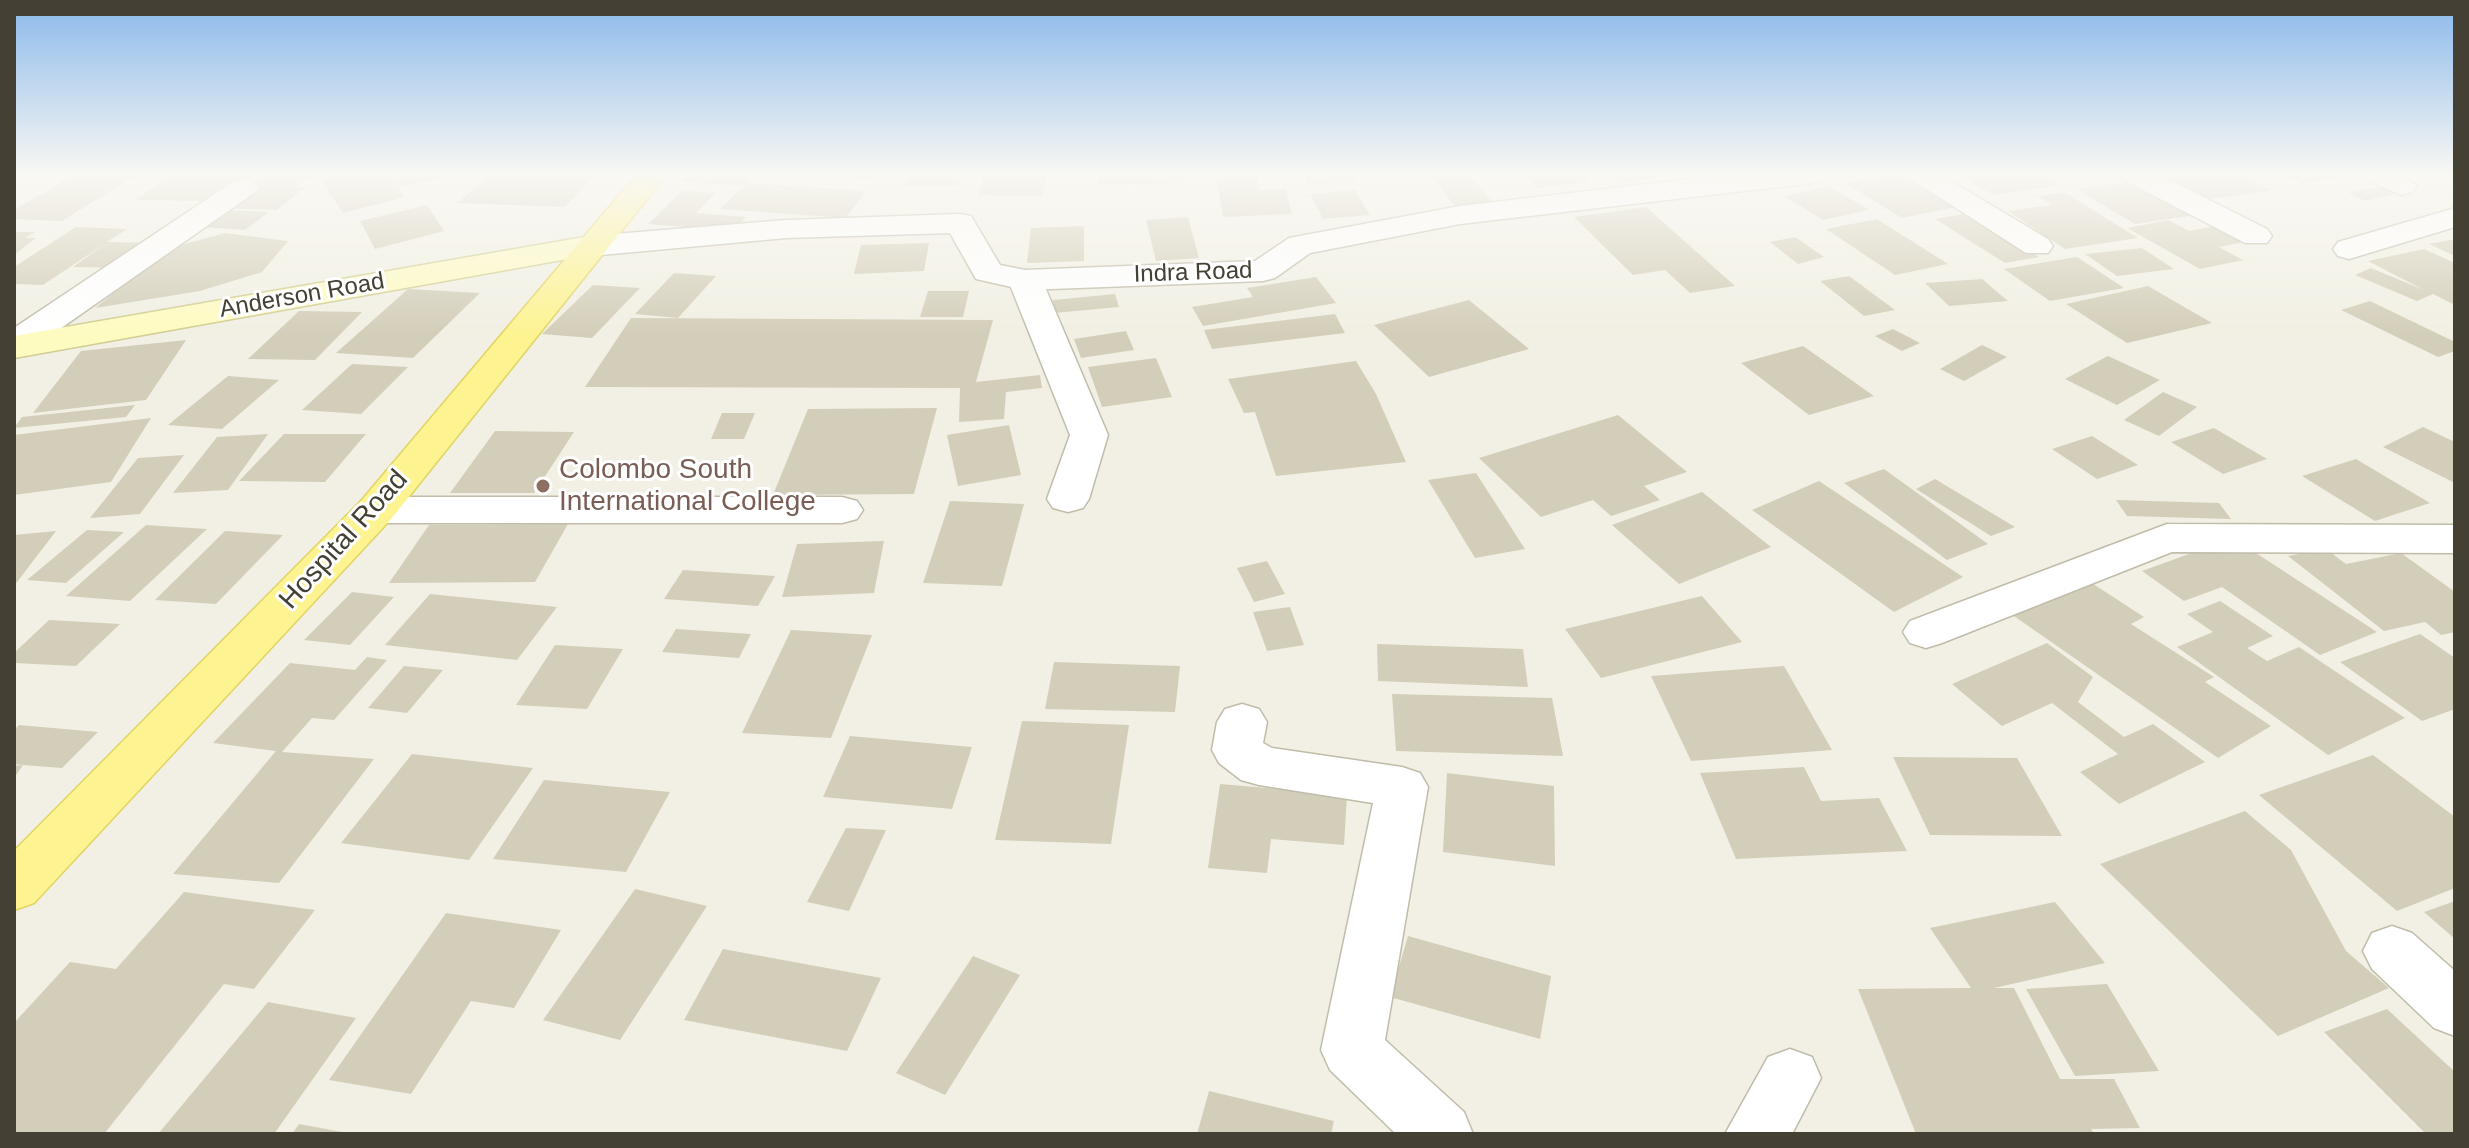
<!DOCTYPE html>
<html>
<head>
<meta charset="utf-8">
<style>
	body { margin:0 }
	#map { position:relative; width:2469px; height:1148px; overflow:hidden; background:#f2f0e4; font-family:Arial,sans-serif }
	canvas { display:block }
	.frame { position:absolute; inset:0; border:16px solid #444034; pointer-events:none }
</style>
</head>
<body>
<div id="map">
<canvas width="2469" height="1148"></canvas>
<div class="frame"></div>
</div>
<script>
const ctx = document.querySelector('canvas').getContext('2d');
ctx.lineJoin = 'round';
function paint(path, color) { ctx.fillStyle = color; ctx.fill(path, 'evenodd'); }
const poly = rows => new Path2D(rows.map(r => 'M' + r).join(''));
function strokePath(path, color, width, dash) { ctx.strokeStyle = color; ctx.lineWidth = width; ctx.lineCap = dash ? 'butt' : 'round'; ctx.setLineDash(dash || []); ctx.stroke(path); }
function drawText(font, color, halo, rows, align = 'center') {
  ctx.font = font + ' Arial,sans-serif'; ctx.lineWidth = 6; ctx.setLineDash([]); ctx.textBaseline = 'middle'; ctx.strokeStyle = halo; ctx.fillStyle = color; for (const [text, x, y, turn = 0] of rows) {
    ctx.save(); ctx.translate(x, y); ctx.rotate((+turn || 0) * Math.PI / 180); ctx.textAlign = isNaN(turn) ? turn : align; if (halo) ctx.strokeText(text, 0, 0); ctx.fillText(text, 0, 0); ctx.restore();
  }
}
const building = poly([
	[75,174,138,174,62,221,14,219,14,210],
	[172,174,254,174,219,201,136,200],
	[266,174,312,175,296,187,306,187,277,210,220,208],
	[340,174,389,174,397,186,394,174,441,174,442,178,398,187,405,197,343,213,320,179],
	[490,174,597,174,565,207,458,203],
	[689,174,756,174,748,183,867,191,845,218,720,209,743,186,682,182],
	[827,174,878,174,874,180],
	[910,174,962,174,957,186,904,186],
	[985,174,1048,174,1042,196,978,195],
	[1183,174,1183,183,1098,185,1098,175],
	[1216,174,1257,174,1260,190,1286,189,1292,214,1223,217],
	[1304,174,1352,174,1354,183,1306,184],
	[1431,174,1470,174,1495,206,1457,210],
	[1523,174,1581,174,1589,182,1536,188],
	[1609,174,1652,174,1657,178,1619,184],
	[1890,174,1900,174,1956,207,1902,218,1845,183],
	[1959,174,2044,174,2062,185,1992,195],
	[2160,174,2242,174,2272,191,2204,200],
	[2281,174,2340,174,2340,176,2302,184],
	[2141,180,2202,214,2135,224,2076,189],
	[1829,186,1869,210,1823,220,1784,196],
	[2382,186,2399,193,2365,201,2348,193],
	[683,190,716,193,696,213,746,217,733,231,648,224],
	[1355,190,1370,215,1323,219,1310,194],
	[2064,192,2138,238,2065,249,2008,211,2052,205,2037,196],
	[427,205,444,231,375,249,360,221],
	[1646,207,1735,286,1690,293,1665,270,1633,275,1574,217],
	[226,210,269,212,245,230,201,227],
	[1968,213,2039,257,2005,263,1935,219],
	[1188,217,1199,258,1156,261,1146,220],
	[1877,219,1948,264,1895,275,1826,229],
	[2169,220,2189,231,2224,224,2254,240,2219,247,2243,260,2200,269,2127,228],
	[1084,226,1084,261,1027,263,1031,228],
	[76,227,127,229,107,242,157,243,122,268,73,267,106,243,43,285,14,284,14,267],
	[14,232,35,232,25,238,36,238,14,255],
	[225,233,288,241,262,272,200,291,95,308,170,248],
	[1795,237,1824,257,1798,264,1770,242],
	[2455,239,2455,256,2429,244],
	[929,243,924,271,854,274,861,245],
	[2142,248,2174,269,2117,276,2085,254],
	[2424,249,2455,263,2455,305,2433,294,2417,301,2355,275,2371,268,2424,290,2368,261],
	[2077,257,2124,288,2050,301,2004,269],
	[674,273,716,276,678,318,635,314],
	[1849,276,1895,310,1864,316,1820,281],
	[1316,277,1336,303,1203,326,1192,307,1253,297,1247,288],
	[1982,279,2008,301,1949,306,1925,283],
	[593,285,640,288,592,338,542,334],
	[2148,286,2212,323,2127,343,2066,304],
	[408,289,480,293,413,358,336,353],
	[928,291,969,291,963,317,920,317],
	[1115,294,1119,307,1054,313,1053,300],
	[1469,300,1529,349,1429,377,1374,325],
	[2370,301,2455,342,2455,351,2438,357,2341,310],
	[299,311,362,312,315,360,248,359],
	[1335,314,1345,333,1212,349,1204,330],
	[631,318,993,320,976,382,1040,375,1042,388,1006,392,1004,419,959,422,960,388,585,387],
	[1893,329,1920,343,1902,351,1875,336],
	[1126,331,1134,350,1081,358,1074,339],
	[186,340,146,400,33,413,81,351],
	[1982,345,2007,357,1964,381,1940,369],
	[1803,346,1874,396,1809,415,1741,363],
	[2108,356,2160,380,2117,405,2065,379],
	[1156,358,1172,397,1102,407,1088,367],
	[1356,361,1376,394,1406,462,1276,476,1255,412,1244,413,1228,379],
	[352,364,408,367,361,414,302,410],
	[228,376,279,380,222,429,168,425],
	[2163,392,2197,407,2159,436,2124,420],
	[135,405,126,417,14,428,22,417],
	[937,408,914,494,773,495,808,409],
	[722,413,755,413,744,439,711,439],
	[1618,415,1687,472,1644,486,1660,500,1611,516,1593,500,1541,517,1479,458],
	[151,418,111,482,14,495,14,435],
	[1009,425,1021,475,958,486,947,435],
	[2423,427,2455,442,2455,483,2383,447],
	[2214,428,2267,459,2223,474,2171,442],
	[495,431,574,432,534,493,450,493],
	[268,434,228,490,173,493,217,437],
	[284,434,366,434,325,482,239,481],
	[2092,436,2138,465,2097,479,2052,449],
	[184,455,140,514,90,518,138,458],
	[2356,459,2430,503,2375,521,2302,476],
	[1884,469,1988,544,1947,560,1844,483],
	[1476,473,1525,549,1475,558,1428,480],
	[1935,479,2015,527,1991,536,1916,489],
	[1819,481,1963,577,1894,612,1752,510],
	[1702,492,1771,547,1679,584,1612,525],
	[2116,500,2219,503,2231,519,2127,516],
	[950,501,1024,504,1002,586,923,583],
	[568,524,535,582,389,583,429,525],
	[146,525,207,529,130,601,66,596],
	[87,530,124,532,66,583,27,580],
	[56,531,14,586,14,535],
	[225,531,283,535,216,604,155,600],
	[2233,538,2377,632,2320,655,2222,587,2184,601,2142,571],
	[884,541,874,593,782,597,797,544],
	[2326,549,2346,564,2401,553,2455,592,2455,632,2441,635,2425,622,2384,631,2288,556],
	[1267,561,1285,594,1254,602,1237,568],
	[683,570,775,576,758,606,664,599],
	[2084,578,2144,617,2131,624,2214,677,2205,682,2271,726,2218,758,2011,614],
	[352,592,394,597,350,645,304,640],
	[430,594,557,607,517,660,385,645],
	[1702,596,1742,642,1601,678,1565,629],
	[2220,601,2273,636,2247,648,2267,661,2299,647,2405,718,2328,755,2177,647,2213,632,2187,614],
	[1290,607,1304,645,1267,651,1253,612],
	[49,620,120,624,76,666,14,663,14,653],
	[676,629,751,634,739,658,662,652],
	[791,630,872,635,831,738,742,733],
	[2420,634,2455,658,2455,709,2422,721,2340,662],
	[2047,643,2093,677,2078,702,2124,737,2153,724,2205,762,2119,804,2080,772,2118,754,2052,703,2002,726,1952,684],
	[1377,644,1523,649,1528,687,1378,681],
	[555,645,623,649,587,709,516,705],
	[367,657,387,660,334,720,312,718,282,752,374,759,279,883,173,874,276,751,213,743,290,663,355,670],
	[1054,662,1180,666,1175,712,1045,709],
	[404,666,443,670,407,713,368,708],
	[1784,666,1832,750,1691,761,1651,676],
	[1392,694,1552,698,1563,756,1396,751],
	[1022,721,1129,725,1111,844,995,840],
	[19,725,98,732,62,768,23,765,14,778,14,766,23,765,14,764,14,730],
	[850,736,972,747,952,809,823,797],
	[412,754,533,768,469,860,341,843],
	[2373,755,2455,817,2455,888,2397,911,2259,795],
	[1893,757,2017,758,2062,836,1930,835],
	[1804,767,1821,801,1879,798,1907,851,1736,859,1700,773],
	[1447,773,1554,786,1555,866,1443,852],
	[544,780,670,792,626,872,493,859],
	[1220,784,1347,795,1344,845,1271,839,1267,873,1208,868],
	[2245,811,2291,850,2346,951,2389,988,2278,1036,2100,864],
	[846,828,886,830,849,911,807,902],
	[635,889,707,906,620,1040,543,1020],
	[184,892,315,910,254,989,224,984,104,1134,14,1134,14,1023,70,962,116,969],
	[2455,901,2455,939,2424,912],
	[2055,902,2105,963,1994,988,2014,988,2060,1079,2114,1079,2140,1128,2091,1129,2094,1134,1916,1134,1858,989,1971,988,1930,928],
	[446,913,561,930,514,1008,471,1001,411,1094,329,1080],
	[1408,936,1551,976,1540,1039,1390,997],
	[723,949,881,978,847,1051,684,1020],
	[973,956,1020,975,945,1095,896,1073],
	[2107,984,2159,1071,2075,1076,2026,989],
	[268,1002,356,1018,274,1134,158,1134],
	[2387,1009,2455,1072,2455,1134,2426,1134,2324,1032],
	[1209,1091,1334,1121,1331,1134,1197,1134],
	[299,1124,342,1132,342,1134,292,1134]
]);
const minor = poly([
	[1903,174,1939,174,2048,239,2053,246,2048,253,2026,253,1903,174],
	[2120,174,2158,174,2267,229,2272,236,2267,243,2245,243,2124,180,2120,174],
	[2363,174,2401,174,2417,186,2412,192,2402,195,2367,180,2363,174],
	[244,178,254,181,259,187,254,193,27,352,14,355,14,328,234,181,244,178],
	[2455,208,2455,227,2349,259,2338,256,2333,249,2338,242,2455,208],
	[1025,270,1037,273,1042,280,1108,435,1089,499,1083,508,1068,512,1053,508,1047,499,1070,435,1008,280,1013,273,1025,270],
	[376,497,842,497,857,501,863,510,857,519,842,523,376,523,361,519,355,510,361,501,376,497],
	[2167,524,2455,525,2455,553,2172,552,1942,643,1926,648,1910,643,1903,632,1910,621,2167,524],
	[1242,704,1259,709,1267,722,1263,743,1272,748,1402,767,1420,773,1428,787,1385,1040,1464,1112,1473,1134,1396,1134,1330,1070,1321,1050,1373,803,1259,785,1241,780,1219,763,1212,750,1217,722,1225,709,1242,704],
	[2392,926,2412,933,2455,971,2455,1036,2434,1028,2372,969,2363,951,2372,933,2392,926],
	[1790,1049,1812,1057,1821,1078,1792,1134,1725,1134,1768,1057,1790,1049]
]);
const tertiary = poly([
	[1732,174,1827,174,1823,180,1813,183,1460,224,1310,253,1275,278,1263,281,1025,290,976,279,950,233,786,238,590,256,579,253,574,246,579,239,590,236,786,220,960,214,971,216,1000,265,1025,270,1255,261,1289,238,1460,206,1732,174]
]);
const secondary = poly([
	[590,236,601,239,606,246,601,253,14,358,14,336,590,236]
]);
const primary = poly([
	[637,174,667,174,391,519,34,903,14,910,14,851,361,501,637,174]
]);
const markers = [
	[543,486,8,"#8d6e63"]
];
const farStreetnames = [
	["Indra Road",1193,273,-2],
	["Anderson Road",302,296,-10]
];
const educationNames = [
	["Colombo South",559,470],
	["International College",559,502]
];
const streetNames = [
	["Hospital Road",344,540,-48]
];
paint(building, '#d3ceb9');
strokePath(minor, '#c0bca9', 3);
strokePath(tertiary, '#c0bca9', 3);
strokePath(secondary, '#d2cd93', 3);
strokePath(primary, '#e2d461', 3);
paint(minor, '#fff');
paint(tertiary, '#fff');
paint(secondary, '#fefbc1');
paint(primary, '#fdf391');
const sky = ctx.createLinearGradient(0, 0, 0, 335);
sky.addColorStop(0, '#8bb9eb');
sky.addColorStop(0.52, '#f9f8f3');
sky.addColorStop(1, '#f9f8f300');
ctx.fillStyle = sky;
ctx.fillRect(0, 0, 2469, 335);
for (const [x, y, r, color] of markers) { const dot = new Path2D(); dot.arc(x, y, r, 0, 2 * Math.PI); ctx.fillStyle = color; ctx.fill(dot); strokePath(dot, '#fff', 3); }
drawText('24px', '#444034', '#fff', farStreetnames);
drawText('28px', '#785e54', '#fff', educationNames, 'left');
drawText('28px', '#444034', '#fff', streetNames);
</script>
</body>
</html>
